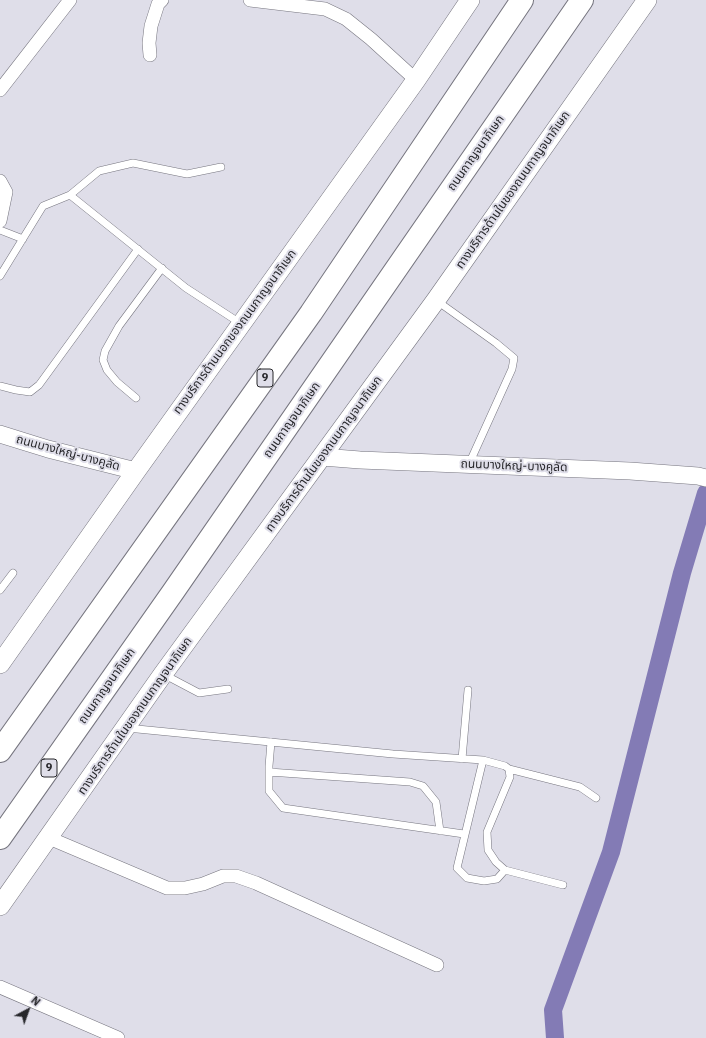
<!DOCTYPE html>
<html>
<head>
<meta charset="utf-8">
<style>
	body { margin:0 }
	#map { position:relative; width:706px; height:1038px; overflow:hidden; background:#dfdee9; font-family:"IBM Plex Sans",sans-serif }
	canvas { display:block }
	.north { position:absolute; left:8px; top:990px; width:40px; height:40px; -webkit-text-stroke:3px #dfdee9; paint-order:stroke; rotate:41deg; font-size:11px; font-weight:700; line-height:16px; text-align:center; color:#27272b }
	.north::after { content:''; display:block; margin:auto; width:14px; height:18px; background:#27272b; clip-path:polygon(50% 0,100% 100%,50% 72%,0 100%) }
</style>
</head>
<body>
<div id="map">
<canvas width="706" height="1038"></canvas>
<div class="north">N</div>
</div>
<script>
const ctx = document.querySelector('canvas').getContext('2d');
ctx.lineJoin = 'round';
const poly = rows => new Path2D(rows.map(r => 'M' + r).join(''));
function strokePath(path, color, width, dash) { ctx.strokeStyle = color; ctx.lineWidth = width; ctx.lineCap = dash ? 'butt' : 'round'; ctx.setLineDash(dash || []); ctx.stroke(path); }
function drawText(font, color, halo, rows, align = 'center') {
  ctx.font = font + ' "IBM Plex Sans","Noto Sans Thai",sans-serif'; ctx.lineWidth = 4; ctx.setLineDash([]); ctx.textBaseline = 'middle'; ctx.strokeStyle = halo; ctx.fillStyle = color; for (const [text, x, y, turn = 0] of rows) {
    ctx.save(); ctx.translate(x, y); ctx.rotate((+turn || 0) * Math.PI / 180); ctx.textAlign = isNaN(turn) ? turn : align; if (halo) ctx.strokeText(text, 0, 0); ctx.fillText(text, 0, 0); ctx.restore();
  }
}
const canal = poly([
	[555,1038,553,1010,611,852,682,573,706,493]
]);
const service = poly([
	[70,195,99,171,133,163,187,174,221,167],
	[0,230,23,239],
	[0,276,43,206,70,195,186,288,240,323],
	[437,301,496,343,514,358,512,369,469,464],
	[0,386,16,390,30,392,39,385,138,249],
	[136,398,117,382,107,370,103,360,105,351,119,326,162,268],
	[0,590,13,573],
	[163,674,199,693,228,689],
	[127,728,393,754,483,760,505,766,509,769,510,777,487,832,488,850,496,862,505,870,563,885],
	[271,742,269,766,269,791,283,808,464,834],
	[462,759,468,690],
	[483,760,457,868,467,878,484,881,497,879,505,870],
	[509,769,580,787,596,798],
	[269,772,410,782,423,786,436,802,440,831]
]);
const minor = poly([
	[250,0,325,9,346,19,371,39,416,80],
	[150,55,149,43,151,26,158,4,162,0],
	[0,90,70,0],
	[0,181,6,192,0,221],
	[49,838,167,888,185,888,203,884,223,876,236,876,256,883,437,965],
	[0,987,118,1038]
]);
const tertiary = poly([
	[0,434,48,449,136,471],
	[322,457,360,460,630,471,698,476,706,478]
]);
const secondary = poly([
	[0,664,136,471,416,80,470,0],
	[0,906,163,674,436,300,647,0]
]);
const trunk = poly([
	[0,751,311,313,522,0],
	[0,838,173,592,582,0]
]);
const shields = [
	[265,378,16],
	[49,768,16]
];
const shieldNames = [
	["9",265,378],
	["9",49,768]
];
const streetNames = [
	["ถนนกาญจนาภิเษก",476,153,-55],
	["ทางบริการด้านในของถนนกาญจนาภิเษก",513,190,-55],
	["ทางบริการด้านนอกของถนนกาญจนาภิเษก",235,332,-54],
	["ถนนกาญจนาภิเษก",292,420,-55],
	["ถนนบางใหญ่-บางคูลัด",68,453,15],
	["ทางบริการด้านในของถนนกาญจนาภิเษก",324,454,-54],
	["ถนนบางใหญ่-บางคูลัด",514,466,2],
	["ถนนกาญจนาภิเษก",107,686,-55],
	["ทางบริการด้านในของถนนกาญจนาภิเษก",135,716,-55]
];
strokePath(canal, '#837bb5', 18);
strokePath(service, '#76757f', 8);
strokePath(minor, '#76757f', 14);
strokePath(tertiary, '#76757f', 18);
strokePath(secondary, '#76757f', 20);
strokePath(trunk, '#76757f', 24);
strokePath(service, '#fff', 7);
strokePath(minor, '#fff', 13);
strokePath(tertiary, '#fff', 17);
strokePath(secondary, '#fff', 19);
strokePath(trunk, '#fff', 22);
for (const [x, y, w] of shields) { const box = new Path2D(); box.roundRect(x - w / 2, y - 9, w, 18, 3); ctx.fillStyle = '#dfdee9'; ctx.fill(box); strokePath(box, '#27272b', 1); }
drawText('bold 11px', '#27272b', null, shieldNames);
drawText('12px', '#27272b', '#dfdee9', streetNames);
</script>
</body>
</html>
